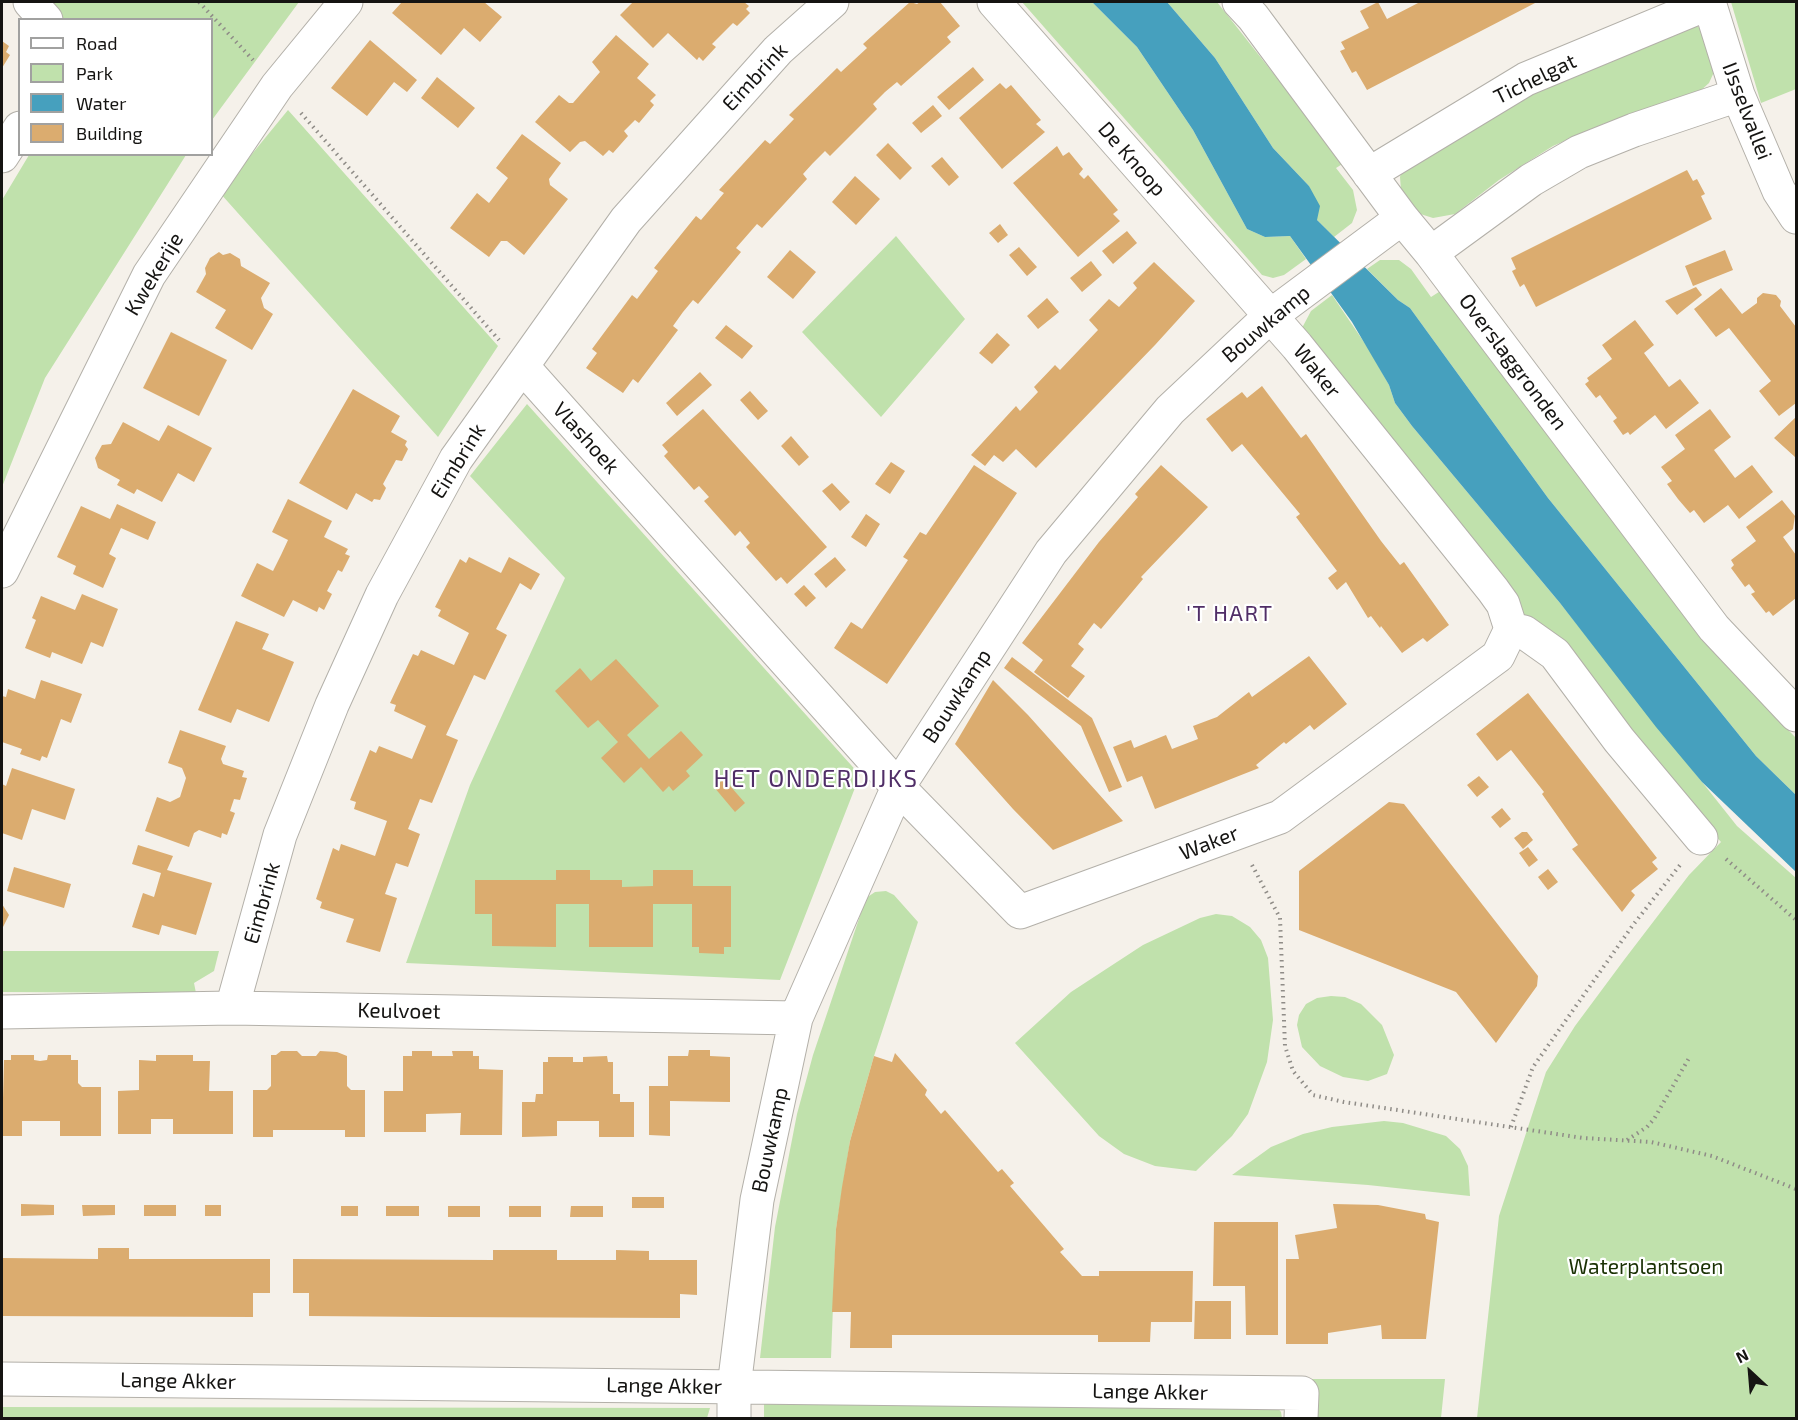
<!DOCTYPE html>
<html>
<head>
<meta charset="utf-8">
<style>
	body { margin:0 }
	#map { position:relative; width:1798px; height:1420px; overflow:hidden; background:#f5f1ea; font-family:"Exo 2",sans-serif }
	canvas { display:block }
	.frame { position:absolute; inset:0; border:3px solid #151412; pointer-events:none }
	.legend { position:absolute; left:18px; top:18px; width:195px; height:138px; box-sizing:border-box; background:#fff; border:2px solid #a1a1a0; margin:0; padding:8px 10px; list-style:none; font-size:18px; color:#151412 }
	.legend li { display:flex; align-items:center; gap:12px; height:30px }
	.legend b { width:30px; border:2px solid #a1a1a0 }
	.north { position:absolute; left:1720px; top:1342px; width:60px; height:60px; -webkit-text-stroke:4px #fff; paint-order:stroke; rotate:334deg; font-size:16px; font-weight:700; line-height:24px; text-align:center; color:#151412 }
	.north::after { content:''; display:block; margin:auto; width:21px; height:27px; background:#151412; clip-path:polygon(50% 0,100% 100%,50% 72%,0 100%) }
</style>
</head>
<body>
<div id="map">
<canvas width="1798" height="1420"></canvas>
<div class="frame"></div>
<ul class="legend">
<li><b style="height:8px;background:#fff"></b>Road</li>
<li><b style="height:16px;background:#c0e1ac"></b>Park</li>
<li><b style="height:16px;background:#46a0be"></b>Water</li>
<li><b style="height:16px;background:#dbac6f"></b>Building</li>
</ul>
<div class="north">N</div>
</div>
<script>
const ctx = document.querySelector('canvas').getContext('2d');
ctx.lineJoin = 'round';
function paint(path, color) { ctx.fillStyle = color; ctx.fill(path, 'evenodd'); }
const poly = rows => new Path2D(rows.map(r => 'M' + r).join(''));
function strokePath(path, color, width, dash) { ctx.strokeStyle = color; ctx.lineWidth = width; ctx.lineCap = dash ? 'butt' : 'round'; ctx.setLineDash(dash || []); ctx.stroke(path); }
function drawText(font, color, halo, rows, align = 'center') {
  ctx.font = font + ' "Exo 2",sans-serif'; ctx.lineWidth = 4.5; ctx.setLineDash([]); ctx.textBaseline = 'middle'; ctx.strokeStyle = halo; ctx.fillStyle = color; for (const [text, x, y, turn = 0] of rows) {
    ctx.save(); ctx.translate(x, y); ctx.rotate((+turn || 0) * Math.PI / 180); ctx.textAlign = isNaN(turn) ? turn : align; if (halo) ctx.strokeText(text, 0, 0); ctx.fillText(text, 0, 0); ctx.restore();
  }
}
const green = poly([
	[47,2,299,2,212,120,212,20,63,19],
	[1022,2,1092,2,1137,47,1193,130,1247,229,1265,237,1290,236,1306,259,1284,275,1273,278,1262,275],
	[1167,2,1217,2,1344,163,1336,168,1353,190,1357,210,1352,223,1334,237,1317,220,1309,186,1273,148,1215,58],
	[1731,2,1796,2,1796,89,1761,103],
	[1693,24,1702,29,1714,72,1709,83,1698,93,1603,124,1553,146,1499,180,1455,214,1433,218,1414,212,1401,190,1400,177,1404,163,1486,110],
	[288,110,498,346,438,437,220,193],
	[29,155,186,155,45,378,2,487,2,200],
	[896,236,965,319,881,417,802,332],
	[1380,260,1399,260,1411,269,1431,297,1442,290,1718,652,1756,697,1796,738,1796,795,1756,756,1548,498,1410,308,1398,300,1367,269],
	[1332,295,1370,351,1389,385,1395,403,1412,426,1560,603,1737,826,1796,878,1796,1418,1477,1418,1499,1216,1546,1072,1575,1026,1624,960,1689,875,1721,842,1518,614,1302,328,1311,311],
	[527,404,860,775,780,980,406,963,470,785,565,578,470,476],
	[886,891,894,895,918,922,874,1056,850,1141,836,1229,831,1358,760,1358,775,1227,797,1114,813,1055,866,898,875,892],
	[1216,914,1232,916,1250,927,1261,940,1268,958,1273,1020,1267,1062,1248,1114,1232,1136,1196,1171,1155,1166,1124,1154,1099,1136,1015,1043,1071,992,1143,945,1200,918],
	[2,951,219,951,214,971,194,983,196,993,2,992],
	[1331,996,1345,997,1361,1004,1382,1025,1394,1055,1387,1074,1368,1081,1343,1077,1320,1066,1302,1047,1297,1025,1299,1015,1306,1004,1317,998],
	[1384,1121,1403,1123,1446,1136,1460,1149,1468,1166,1470,1196,1368,1185,1232,1175,1271,1147,1303,1134,1332,1127],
	[1297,1379,1445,1379,1441,1418,1309,1418],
	[764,1400,1276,1406,1281,1412,1282,1418,764,1418],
	[2,1407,710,1408,707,1418,2,1418]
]);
const water = poly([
	[1092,2,1167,2,1215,58,1273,148,1309,186,1320,206,1317,220,1398,300,1410,308,1548,498,1756,756,1796,795,1796,872,1702,782,1656,727,1560,603,1412,426,1395,403,1389,385,1352,322,1290,236,1265,237,1247,229,1193,130,1137,47]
]);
const building = poly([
	[402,2,484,2,502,17,480,42,464,28,441,55,392,13],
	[633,2,744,2,749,6,746,9,750,13,737,26,733,23,712,44,716,47,703,61,699,57,697,60,668,33,653,48,620,15],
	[910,2,917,4,920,2,940,2,960,26,947,37,951,42,901,86,897,82,885,92,873,104,877,109,830,156,825,151,813,163,803,174,807,179,762,228,757,224,736,248,741,252,698,304,693,300,683,312,673,326,678,330,638,383,633,379,623,393,586,368,597,353,592,349,632,295,637,299,658,271,654,268,696,216,701,220,724,193,719,190,765,140,770,144,794,119,789,115,837,68,841,72,867,48,863,44],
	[1378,2,1387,19,1420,2,1537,2,1367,90,1356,71,1352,73,1340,51,1345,49,1341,42,1369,28,1360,11],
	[616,35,649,64,637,78,656,95,650,101,654,105,639,123,635,120,624,131,628,136,613,153,609,150,603,156,585,141,580,142,570,152,535,122,559,95,569,103,573,103,600,72,592,62],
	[370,40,417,80,407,92,394,82,367,116,331,88],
	[2,41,9,46,6,52,10,55,2,68],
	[973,67,984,80,949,110,937,97],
	[437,77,475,108,458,128,421,98],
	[1000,83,1006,89,1011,85,1041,120,1036,124,1045,132,1002,169,959,118],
	[933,105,942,116,921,133,912,123],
	[522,134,561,163,549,179,550,185,568,199,524,255,507,241,501,241,489,257,450,228,477,193,489,203,508,178,496,168],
	[888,143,912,168,900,180,876,155],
	[1057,146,1063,156,1069,152,1083,169,1079,174,1084,179,1088,175,1118,210,1113,214,1120,221,1078,257,1013,183],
	[942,157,959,177,949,186,931,166],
	[1687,170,1693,181,1697,179,1705,194,1701,196,1712,219,1536,307,1524,284,1520,287,1512,271,1516,269,1511,258],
	[855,176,880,199,856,225,832,202],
	[1000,224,1008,235,998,243,989,233],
	[1127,231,1137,243,1113,264,1102,251],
	[1019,247,1037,267,1027,276,1009,255],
	[790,250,816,272,793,299,767,277],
	[1725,250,1733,270,1693,286,1685,266],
	[219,252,223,255,230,253,240,259,241,266,270,283,261,298,264,308,273,314,252,350,215,328,226,310,196,292,206,274,205,268,210,258],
	[1091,261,1102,275,1082,292,1070,278],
	[1154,262,1195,301,1155,345,1036,468,1016,449,1003,462,994,455,985,466,971,455,1016,406,1020,411,1038,392,1034,387,1055,365,1060,370,1098,330,1089,320,1109,299,1119,307,1137,288,1133,283],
	[1696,287,1702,295,1677,315,1665,301],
	[1721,288,1742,314,1757,303,1757,298,1763,293,1776,295,1781,301,1780,306,1796,327,1796,403,1779,416,1759,391,1771,381,1729,328,1716,337,1694,309],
	[1047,298,1059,312,1038,329,1027,316],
	[1635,320,1654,345,1644,353,1669,387,1680,379,1699,403,1666,429,1655,415,1630,435,1628,432,1623,435,1613,421,1617,418,1608,406,1600,395,1596,398,1585,384,1589,381,1587,378,1612,359,1602,345],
	[726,325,753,346,742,359,715,338],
	[171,332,227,360,199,416,143,388],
	[997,333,1010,345,992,364,979,353],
	[700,372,712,385,677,416,666,403],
	[1262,386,1301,438,1306,434,1381,541,1400,565,1404,562,1449,625,1427,642,1423,638,1402,653,1381,626,1380,628,1371,616,1368,618,1346,582,1337,590,1328,578,1337,571,1296,517,1300,514,1242,444,1232,452,1206,419,1242,392,1247,398],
	[353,389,400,416,391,432,407,441,405,445,408,449,402,461,396,460,383,484,386,488,380,500,374,499,372,502,356,493,347,510,299,483],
	[750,391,768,411,758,420,740,400],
	[703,409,827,547,787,584,781,577,776,581,746,547,750,543,740,531,735,536,704,501,709,497,699,486,694,490,664,456,668,452,662,445],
	[1710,409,1731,437,1714,450,1735,478,1752,465,1773,492,1739,519,1728,505,1704,523,1694,510,1690,513,1678,499,1667,484,1672,481,1661,467,1685,449,1675,435],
	[1796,417,1796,455,1795,457,1774,438],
	[123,422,159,441,168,425,212,448,194,482,178,473,162,502,137,489,134,494,117,485,120,480,98,468,95,458,102,445,111,444],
	[791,436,809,457,799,466,781,446],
	[891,462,905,471,890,494,875,484],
	[974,465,1017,493,887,684,834,648,851,622,862,629,908,560,903,557,920,532,926,535],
	[1161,465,1208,507,1141,577,1143,579,1101,629,1094,623,1078,644,1084,649,1071,666,1085,676,1068,698,1034,672,1043,660,1022,643,1099,542,1138,497,1135,494],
	[832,483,850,502,840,511,822,491],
	[288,499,332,521,324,537,348,549,345,554,350,556,342,572,338,570,327,591,332,594,324,610,319,607,317,612,293,600,284,617,241,596,257,563,273,571,281,555,288,540,272,532],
	[1782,500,1795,516,1793,529,1783,537,1796,555,1796,598,1773,616,1769,611,1766,613,1751,594,1755,592,1749,584,1745,587,1731,568,1734,565,1731,560,1756,541,1746,527],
	[117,504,156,522,148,540,121,528,109,554,116,558,103,588,73,574,76,566,57,557,81,506,110,519],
	[866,514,880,524,866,547,851,537],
	[469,557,501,573,509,557,540,574,531,590,520,583,496,629,507,635,485,680,474,675,446,735,458,740,432,803,420,799,408,829,420,834,408,867,396,863,385,894,397,898,380,952,346,942,354,919,320,908,322,902,316,899,333,848,339,851,341,844,375,856,387,821,354,809,356,802,350,800,370,750,376,753,379,746,412,759,426,726,394,711,396,705,390,703,413,654,418,656,421,650,454,665,469,633,438,616,441,610,435,607,460,559,466,563],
	[835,557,846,570,826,588,814,574],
	[804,585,816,598,806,607,794,594],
	[82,594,118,609,103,647,91,642,82,664,52,652,50,658,25,648,36,620,32,618,41,596,75,610],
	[236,621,269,634,262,649,294,662,269,722,237,709,231,723,198,710],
	[1309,656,1347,704,1314,730,1310,725,1286,744,1284,742,1256,765,1259,768,1155,809,1142,776,1127,782,1113,747,1131,740,1134,748,1166,735,1172,749,1198,739,1193,726,1217,717,1249,692,1252,697],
	[1012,657,1092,718,1122,787,1109,792,1081,726,1004,668],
	[616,659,659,706,627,735,649,759,681,731,703,755,686,771,690,776,673,791,669,786,663,792,641,767,624,783,601,758,618,742,598,720,588,728,555,691,580,668,591,681],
	[41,680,82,694,71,723,61,719,47,758,42,756,40,761,20,754,22,749,2,742,2,696,6,697,8,689,35,699],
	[993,680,1028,715,1123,821,1053,850,1013,809,955,744],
	[1528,693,1657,858,1652,862,1658,869,1631,891,1635,895,1622,912,1572,849,1578,845,1542,794,1544,792,1511,750,1497,761,1476,734],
	[180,730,226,746,221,759,223,764,244,771,242,777,247,778,240,800,234,799,230,811,235,813,227,835,222,833,221,838,199,830,194,833,189,847,145,831,157,797,170,802,180,797,186,778,182,768,168,763],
	[12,768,75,789,65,820,32,809,22,840,2,833,2,784,6,786],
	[1479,776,1489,787,1477,797,1467,785],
	[724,779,745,803,735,812,714,787],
	[1389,802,1404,804,1538,976,1537,986,1496,1043,1456,992,1299,930,1299,871],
	[1502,808,1511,819,1500,828,1491,817],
	[1522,832,1527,832,1533,840,1523,849,1514,838],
	[138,845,173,856,167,870,212,883,196,935,162,925,159,935,132,927,143,893,154,897,161,873,132,864],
	[1528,847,1538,860,1529,867,1519,853],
	[14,867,71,884,64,908,7,891],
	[1548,869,1558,882,1548,890,1538,877],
	[556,870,590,870,590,880,622,880,622,887,653,886,653,870,693,870,693,886,731,886,731,947,724,947,724,954,699,953,699,947,692,947,692,904,653,904,653,947,589,947,589,904,556,904,556,947,492,946,492,914,475,914,475,880,556,880],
	[2,904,9,915,2,929],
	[689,1050,710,1050,710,1056,730,1057,730,1102,670,1101,670,1136,649,1135,649,1086,668,1086,668,1056,688,1056],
	[281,1051,297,1051,302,1056,316,1056,320,1051,337,1052,347,1056,347,1086,351,1090,365,1090,365,1137,345,1137,345,1130,273,1130,273,1137,253,1137,253,1090,267,1090,271,1086,271,1055,276,1055],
	[412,1051,432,1051,432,1056,453,1056,452,1051,473,1051,473,1056,479,1056,479,1069,503,1070,502,1135,460,1135,461,1113,426,1114,426,1132,384,1132,384,1091,403,1091,403,1056,412,1056],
	[895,1053,927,1090,925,1095,941,1114,945,1110,998,1172,1002,1169,1014,1183,1010,1186,1064,1249,1060,1252,1082,1276,1099,1276,1099,1271,1193,1271,1192,1322,1151,1322,1150,1342,1098,1342,1098,1335,892,1335,892,1348,850,1348,851,1312,832,1312,836,1229,842,1187,850,1141,874,1056,892,1062],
	[11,1055,34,1055,34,1060,40,1061,47,1060,48,1055,71,1055,71,1060,78,1060,78,1083,82,1087,101,1087,101,1136,60,1136,60,1121,22,1121,22,1136,2,1136,4,1060,11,1060],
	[156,1055,193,1055,193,1061,210,1061,209,1091,233,1091,233,1134,173,1134,173,1119,151,1119,151,1134,118,1134,118,1091,139,1090,139,1060,156,1061],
	[607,1056,608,1062,613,1062,613,1094,620,1094,620,1102,634,1102,634,1137,599,1137,599,1121,557,1121,557,1136,522,1137,522,1102,535,1102,536,1094,543,1094,543,1062,548,1062,548,1057,573,1057,573,1062,583,1062,583,1057],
	[632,1197,664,1197,664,1208,632,1208],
	[21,1204,54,1205,54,1215,21,1216],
	[1333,1204,1378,1205,1425,1214,1426,1219,1439,1222,1426,1339,1382,1339,1381,1325,1328,1333,1328,1344,1286,1344,1286,1259,1299,1259,1295,1235,1337,1228],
	[82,1205,115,1205,115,1215,83,1216],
	[144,1205,176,1205,176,1216,144,1216],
	[205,1205,221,1205,221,1216,205,1216],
	[341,1206,358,1206,358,1216,341,1216],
	[386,1206,419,1206,419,1216,386,1216],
	[448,1206,480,1206,480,1217,448,1217],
	[509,1206,541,1206,541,1217,509,1217],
	[571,1206,603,1206,603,1217,570,1217],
	[1214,1222,1278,1222,1278,1335,1246,1335,1245,1286,1213,1286],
	[98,1248,129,1248,129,1259,270,1259,270,1293,253,1293,253,1317,2,1316,2,1258,98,1259],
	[493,1250,557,1250,557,1260,616,1260,616,1250,649,1251,649,1260,697,1260,697,1295,680,1294,680,1318,433,1317,309,1316,309,1293,293,1293,293,1259,493,1260],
	[1195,1301,1231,1301,1231,1339,1194,1339]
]);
const path = poly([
	[199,2,253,60],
	[301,113,499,340],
	[1726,859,1796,920],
	[1252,865,1280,918,1285,1046,1293,1071,1313,1095,1344,1102,1583,1138,1651,1142,1712,1156,1796,1189],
	[1511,1127,1533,1067,1633,925,1680,865],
	[1627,1140,1647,1127,1654,1119,1689,1058]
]);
const street = poly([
	[30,2,46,20],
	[1239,2,1253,17,1402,218,1431,253,1714,628,1796,715],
	[1709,2,1738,95,1779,191,1796,217],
	[2,156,20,128],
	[1369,174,1526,79,1709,3],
	[1431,253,1531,180,1579,152,1634,130,1738,95],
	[522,366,898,787,1020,912,1280,817,1498,656,1511,629,1503,604,1493,590,1297,346,994,2],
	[2,571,149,275,277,86,346,2],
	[1511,629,1524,632,1555,654,1619,740,1701,838],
	[232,1008,280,835,332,705,382,595,456,459,626,220,778,50,832,2],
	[2,1012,232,1008,796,1018],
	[2,1379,1302,1393,1301,1418],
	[734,1418,734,1387,757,1200,796,1018,898,787,1051,552,1170,410,1269,317,1402,218]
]);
const streetNames = [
	["Eimbrink",755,77,-47],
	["Tichelgat",1535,79,-26],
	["IJsselvallei",1747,111,69],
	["De Knoop",1132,159,49],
	["Kwekerije",154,274,-59],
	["Bouwkamp",1266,324,-40],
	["Overslaggronden",1513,362,53],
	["Waker",1317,371,51],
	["Vlashoek",586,438,48],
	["Eimbrink",458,461,-58],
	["Bouwkamp",957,696,-57],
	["Waker",1209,843,-21],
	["Eimbrink",262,903,-74],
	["Keulvoet",399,1011,1],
	["Bouwkamp",770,1140,-78],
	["Lange Akker",178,1381,1],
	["Lange Akker",664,1386,1],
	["Lange Akker",1150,1392,1]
];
const parkNames = [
	["Waterplantsoen",1646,1267]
];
const neighbourhoodNames = [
	["'T HART",1230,614]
];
const quarterNames = [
	["HET ONDERDIJKS",816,779]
];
paint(green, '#c0e1ac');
paint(water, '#46a0be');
paint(building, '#dbac6f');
strokePath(street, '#b3b0a9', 35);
strokePath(path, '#8f8c87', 4, [1.5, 4.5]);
strokePath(street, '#fff', 33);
drawText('21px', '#151412', '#fff', streetNames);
drawText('21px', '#1a3104', '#fff', parkNames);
ctx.letterSpacing = '1.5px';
drawText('22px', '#502e67', '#fff', neighbourhoodNames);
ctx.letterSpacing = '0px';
ctx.letterSpacing = '1.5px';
drawText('24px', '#502e67', '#fff', quarterNames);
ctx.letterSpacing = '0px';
</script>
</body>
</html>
